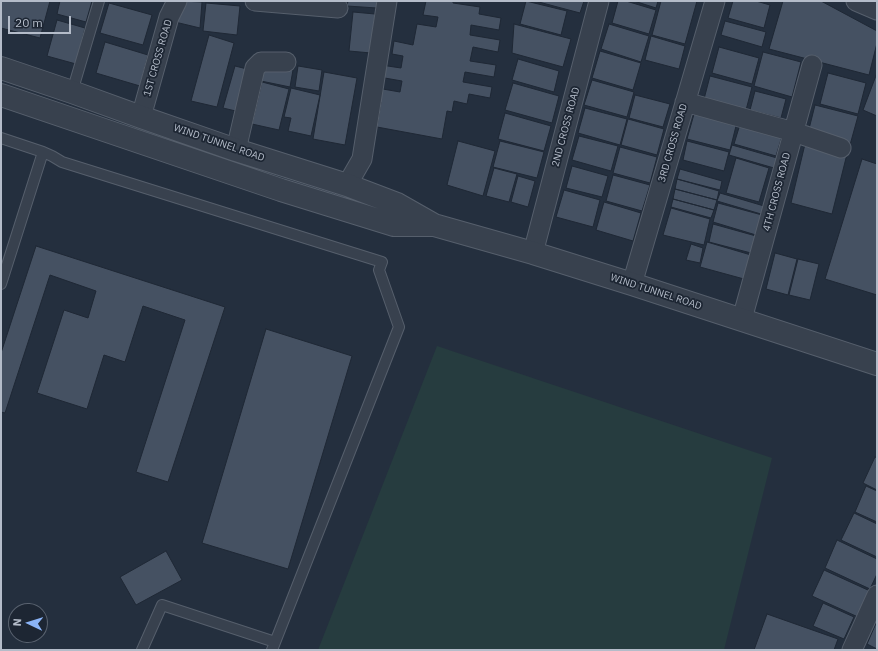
<!DOCTYPE html>
<html>
<head>
<meta charset="utf-8">
<style>
	body { margin:0 }
	#map { position:relative; width:878px; height:651px; overflow:hidden; background:#242f3e; font-family:"IBM Plex Sans",sans-serif }
	canvas { display:block }
	.frame { position:absolute; inset:0; border:2px solid #b4bcc9; pointer-events:none }
	.north { position:absolute; left:8px; top:603px; width:40px; height:40px; box-sizing:border-box; background:#1d2633; border:1px solid #59626f; border-radius:50%; rotate:274deg; font-size:11px; font-weight:700; line-height:16px; text-align:center; color:#b4bcc9 }
	.north::after { content:''; display:block; margin:auto; width:14px; height:18px; background:#8ab4f8; clip-path:polygon(50% 0,100% 100%,50% 72%,0 100%) }
	.scale { position:absolute; left:8px; top:16px; width:63px; height:18px; box-sizing:border-box; border:2px solid #b4bcc9; border-top:0; padding-left:5px; font-size:12px; line-height:14px; white-space:nowrap; color:#b4bcc9; -webkit-text-stroke:3px #1d2633; paint-order:stroke }
</style>
</head>
<body>
<div id="map">
<canvas width="878" height="651"></canvas>
<div class="frame"></div>
<div class="north">N</div>
<div class="scale">20 m</div>
</div>
<script>
const ctx = document.querySelector('canvas').getContext('2d');
ctx.lineJoin = 'round';
function paint(path, color) { ctx.fillStyle = color; ctx.fill(path, 'evenodd'); }
const poly = rows => new Path2D(rows.map(r => 'M' + r).join(''));
function strokePath(path, color, width, dash) { ctx.strokeStyle = color; ctx.lineWidth = width; ctx.lineCap = dash ? 'butt' : 'round'; ctx.setLineDash(dash || []); ctx.stroke(path); }
function drawText(font, color, halo, rows, align = 'center') {
  ctx.font = font + ' "IBM Plex Sans",sans-serif'; ctx.lineWidth = 3.5; ctx.setLineDash([]); ctx.textBaseline = 'middle'; ctx.strokeStyle = halo; ctx.fillStyle = color; for (const [text, x, y, turn = 0] of rows) {
    ctx.save(); ctx.translate(x, y); ctx.rotate((+turn || 0) * Math.PI / 180); ctx.textAlign = isNaN(turn) ? turn : align; if (halo) ctx.strokeText(text, 0, 0); ctx.fillText(text, 0, 0); ctx.restore();
  }
}
const green = poly([
	[437,346,772,458,724,650,318,650]
]);
const building = poly([
	[1,1,50,1,40,38,1,28,1,1],
	[60,1,92,1,86,22,57,14,60,1],
	[181,1,202,2,200,28,175,22,181,1],
	[348,1,377,1,377,8,347,6,348,1],
	[426,1,453,1,453,3,480,7,479,14,501,18,499,30,471,25,470,35,500,40,498,52,473,47,470,61,496,65,494,77,465,72,463,82,492,87,490,98,469,94,467,104,454,101,452,112,447,111,442,139,377,127,381,102,375,101,377,88,400,92,402,81,379,77,381,65,401,68,403,56,392,54,394,41,413,45,417,24,436,27,438,17,423,15,426,1],
	[526,1,567,11,561,35,520,24,526,1],
	[535,1,584,1,580,13,535,1],
	[618,1,626,1,656,10,649,34,612,23,618,1],
	[634,1,658,1,656,8,634,1],
	[661,1,697,1,685,44,652,35,661,1],
	[733,1,756,1,770,5,764,28,728,18,733,1],
	[783,1,821,1,877,31,877,43,869,75,769,49,783,1],
	[109,3,152,15,143,45,100,33,109,3],
	[206,3,240,6,237,35,203,31,206,3],
	[353,12,375,14,371,53,349,51,353,12],
	[57,20,85,28,76,64,47,56,57,20],
	[725,21,766,32,762,47,721,35,725,21],
	[514,24,571,39,563,67,512,53,514,24],
	[609,24,649,36,641,62,601,49,609,24],
	[209,35,234,43,217,107,191,101,209,35],
	[651,36,685,46,679,69,645,60,651,36],
	[105,42,148,55,140,86,96,73,105,42],
	[719,47,759,58,752,84,712,73,719,47],
	[600,51,641,63,633,90,592,78,600,51],
	[763,52,801,62,792,97,754,86,763,52],
	[518,59,559,71,554,92,512,80,518,59],
	[264,64,293,70,290,87,261,81,264,64],
	[235,66,251,70,240,112,223,108,235,66],
	[298,66,322,70,319,91,295,87,298,66],
	[324,72,357,78,345,145,313,139,324,72],
	[828,73,866,83,858,114,820,104,828,73],
	[877,73,877,116,863,110,877,73],
	[710,76,752,87,745,114,703,103,710,76],
	[592,80,634,92,627,117,584,105,592,80],
	[262,82,289,89,279,130,252,124,262,82],
	[513,83,559,96,552,123,505,110,513,83],
	[291,88,320,95,311,136,288,131,291,118,284,117,291,88],
	[755,91,786,99,781,118,750,110,755,91],
	[635,95,670,104,663,127,629,118,635,95],
	[815,105,858,116,850,145,808,133,815,105],
	[696,107,738,118,730,150,687,139,696,107],
	[585,108,627,119,620,145,578,133,585,108],
	[505,113,551,126,544,151,498,139,505,113],
	[628,119,664,129,657,155,621,145,628,119],
	[741,121,783,133,776,156,734,144,741,121],
	[579,136,618,146,611,171,572,160,579,136],
	[458,141,495,151,483,196,447,185,458,141],
	[500,141,544,152,537,178,493,167,500,141],
	[687,141,729,152,724,171,683,160,687,141],
	[805,144,847,154,832,214,791,203,805,144],
	[732,145,777,158,774,168,729,155,732,145],
	[620,147,657,157,650,183,613,173,620,147],
	[736,158,769,168,759,202,726,193,736,158],
	[862,159,877,164,877,295,825,279,862,159],
	[572,166,608,176,602,197,566,188,572,166],
	[494,168,517,174,509,202,486,196,494,168],
	[680,169,722,181,720,190,677,179,680,169],
	[613,175,650,185,642,211,606,201,613,175],
	[518,176,535,181,528,207,511,202,518,176],
	[677,179,719,191,717,200,675,189,677,179],
	[675,189,717,200,714,210,673,199,675,189],
	[564,190,600,200,593,227,556,217,564,190],
	[720,193,764,206,761,214,717,201,720,193],
	[673,199,714,210,711,218,671,207,673,199],
	[604,202,641,213,633,241,596,230,604,202],
	[718,203,762,215,756,235,713,222,718,203],
	[671,208,710,219,704,245,663,235,671,208],
	[713,224,756,236,751,253,709,242,713,224],
	[707,242,751,255,744,279,700,267,707,242],
	[691,244,703,248,700,263,686,260,691,244],
	[36,246,225,307,168,482,136,472,185,320,143,306,125,362,104,355,87,409,37,393,64,310,88,318,96,291,50,275,5,413,1,412,1,353,36,246],
	[775,253,797,259,788,295,766,289,775,253],
	[798,259,819,264,810,300,789,295,798,259],
	[266,329,352,356,288,569,202,543,266,329],
	[875,457,877,458,877,490,863,483,875,457],
	[866,486,877,491,877,522,855,512,866,486],
	[854,513,877,524,877,557,841,540,854,513],
	[837,540,877,559,877,574,870,589,825,568,837,540],
	[166,551,182,580,136,605,120,577,166,551],
	[824,570,870,591,858,617,812,596,824,570],
	[823,603,854,617,844,639,813,626,823,603],
	[767,614,838,639,834,650,754,650,767,614],
	[877,621,877,649,867,644,877,621]
]);
const service = poly([
	[72,92,99,1],
	[1,138,43,152,52,156,62,162,382,262,379,270,399,327,272,650],
	[1,284,43,152],
	[142,650,162,605,275,642]
]);
const minor = poly([
	[255,1,338,8],
	[856,1,877,10],
	[685,102,794,132,841,148],
	[141,117,169,17,177,1],
	[236,150,255,68,261,62,286,62],
	[347,185,362,159,387,1],
	[533,253,599,1],
	[632,284,715,1],
	[742,319,812,65],
	[852,650,877,595]
]);
const tertiary = poly([
	[1,68,72,92,141,117,236,150,347,185,397,204,434,225,533,253,632,284,877,364],
	[1,95,281,190,394,225,433,225]
]);
const streetNames = [
	["1ST CROSS ROAD",158,58,-74],
	["2ND CROSS ROAD",566,127,-75],
	["WIND TUNNEL ROAD",219,143,19],
	["3RD CROSS ROAD",673,143,-74],
	["4TH CROSS ROAD",777,192,-75],
	["WIND TUNNEL ROAD",656,292,18]
];
paint(green, '#263c3f');
paint(building, '#455162');
strokePath(building, '#1f2835', 1);
strokePath(service, '#565f6c', 12);
strokePath(minor, '#565f6c', 21);
strokePath(tertiary, '#565f6c', 24);
strokePath(service, '#38414e', 10);
strokePath(minor, '#38414e', 19);
strokePath(tertiary, '#38414e', 22);
drawText('10px', '#b4bcc9', '#1d2633', streetNames);
</script>
</body>
</html>
